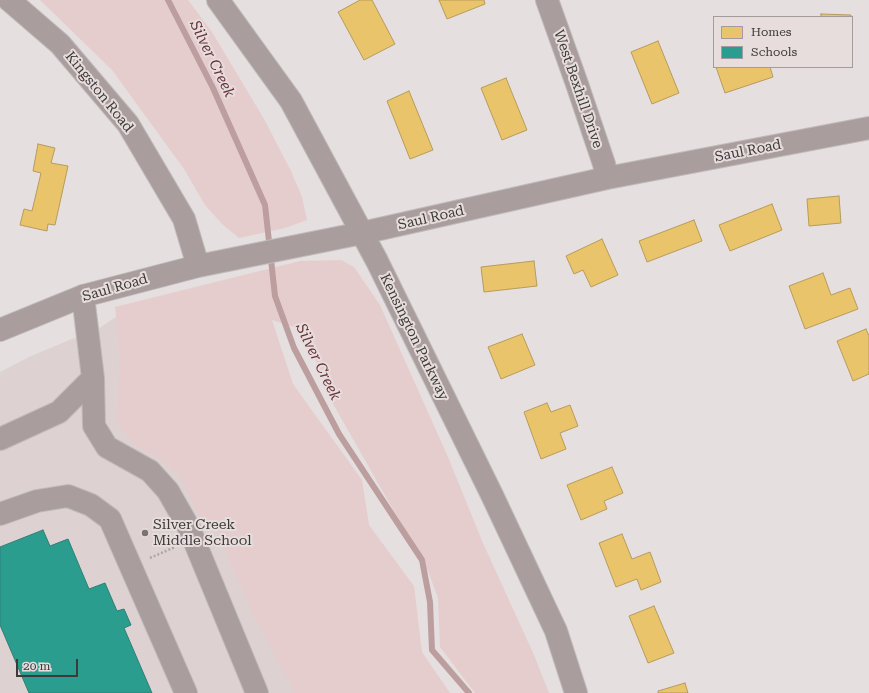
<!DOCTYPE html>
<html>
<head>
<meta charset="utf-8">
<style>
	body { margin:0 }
	#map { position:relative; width:869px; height:693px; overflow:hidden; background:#e5dfdf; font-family:"Roboto Serif",serif }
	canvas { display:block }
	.legend { position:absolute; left:713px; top:16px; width:140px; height:52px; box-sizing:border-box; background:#e7dddd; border:1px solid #a39c9c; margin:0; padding:5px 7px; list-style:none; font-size:12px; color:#3e3a3a }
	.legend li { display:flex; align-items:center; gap:8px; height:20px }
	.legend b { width:20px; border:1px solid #a39c9c }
	.scale { position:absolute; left:16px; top:659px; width:62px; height:18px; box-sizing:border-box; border:2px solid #3e3a3a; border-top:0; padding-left:5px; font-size:12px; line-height:14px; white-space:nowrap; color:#3e3a3a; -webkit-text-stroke:3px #e7dddd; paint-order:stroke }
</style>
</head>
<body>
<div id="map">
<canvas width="869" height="693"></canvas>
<ul class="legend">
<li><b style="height:11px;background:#e9c46a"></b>Homes</li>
<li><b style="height:11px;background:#2a9d8f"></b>Schools</li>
</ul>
<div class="scale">20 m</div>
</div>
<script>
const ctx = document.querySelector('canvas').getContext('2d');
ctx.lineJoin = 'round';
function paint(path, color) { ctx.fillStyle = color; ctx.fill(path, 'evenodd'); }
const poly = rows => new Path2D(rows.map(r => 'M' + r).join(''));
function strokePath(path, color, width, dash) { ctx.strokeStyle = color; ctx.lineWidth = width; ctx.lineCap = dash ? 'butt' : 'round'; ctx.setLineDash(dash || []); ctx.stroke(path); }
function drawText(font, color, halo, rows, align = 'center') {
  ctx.font = font + ' "Roboto Serif",serif'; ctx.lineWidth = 4; ctx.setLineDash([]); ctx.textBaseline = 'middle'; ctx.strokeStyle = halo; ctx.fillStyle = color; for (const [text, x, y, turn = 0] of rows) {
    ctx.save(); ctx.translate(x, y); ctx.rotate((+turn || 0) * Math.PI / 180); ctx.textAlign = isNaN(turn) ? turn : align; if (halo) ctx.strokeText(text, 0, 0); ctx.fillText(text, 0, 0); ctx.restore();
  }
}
const built = poly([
	[205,288,346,693,0,693,0,372,31,356,101,327,116,317]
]);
const green = poly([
	[40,0,188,0,212,32,264,119,291,171,302,197,307,220,285,228,239,238,222,224,205,205,184,169,112,70],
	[341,260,354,267,380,305,448,457,483,543,534,655,549,693,475,693,440,647,438,598,428,571,324,388,319,366,297,328,272,320,293,384,362,480,369,525,414,586,422,652,450,693,295,693,250,608,215,526,205,529,180,477,161,460,133,444,117,422,120,358,115,307,300,261]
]);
const homes = poly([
	[360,0,372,0,395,44,364,60,338,12,360,0],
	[439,0,484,0,485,4,447,19,439,0],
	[821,14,851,15,851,17,821,17,821,14],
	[658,41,679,93,652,104,631,52,658,41],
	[716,67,770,67,773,77,725,93,716,67],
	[506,78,527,130,502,140,481,88,506,78],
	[409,91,433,150,410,159,387,101,409,91],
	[38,144,55,148,51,163,68,166,55,225,48,224,47,231,20,225,24,209,32,211,41,173,33,171,38,144],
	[839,196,841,223,809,226,807,199,839,196],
	[772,204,782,230,730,251,719,225,772,204],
	[694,220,702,241,647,262,639,241,694,220],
	[602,239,618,275,591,287,583,270,574,274,566,256,602,239],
	[534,261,537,286,484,292,481,267,534,261],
	[823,273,831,295,850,288,858,309,805,329,789,286,823,273],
	[866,329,869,336,869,374,853,381,837,341,866,329],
	[522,334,535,365,501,379,488,347,522,334],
	[547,403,551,412,570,405,578,426,560,433,566,449,541,459,524,412,547,403],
	[612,467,623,493,604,501,607,509,581,520,567,485,612,467],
	[622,534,632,559,650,552,661,582,641,590,637,579,616,587,599,543,622,534],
	[654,606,674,653,648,663,629,616,654,606],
	[685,683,688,693,658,693,658,691,685,683]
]);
const schools = poly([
	[43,530,50,546,68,539,89,589,105,583,117,611,124,609,131,625,124,628,152,693,29,693,0,625,0,547,43,530]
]);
const stream = poly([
	[168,0,213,88,265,205,275,296,294,348,339,434,422,560,430,602,432,650,469,693]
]);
const path = poly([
	[150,558,175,547]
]);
const minor = poly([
	[9,0,60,44,128,124,184,219,198,266],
	[218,0,291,101,377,261,492,495,556,631,576,693],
	[547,0,577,84,604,164,607,178],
	[83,296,93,378,94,426,107,447,150,471,168,491,189,528,257,693],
	[0,330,83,296,198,266,362,233,607,178,869,128],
	[0,439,59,412,93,378],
	[0,514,37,501,68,496,91,505,110,519,186,693]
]);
const markers = [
	[145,533,4,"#787474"]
];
const streetNames = [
	["West Bexhill Drive",578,89,71],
	["Kingston Road",99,92,51],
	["Saul Road",748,151,-11],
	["Saul Road",431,218,-13],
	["Saul Road",115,288,-16],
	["Kensington Parkway",414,337,64]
];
const poiNames = [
	["Silver Creek",153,525],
	["Middle School",153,541]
];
const waterNames = [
	["Silver Creek",212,59,64],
	["Silver Creek",318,362,64]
];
paint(built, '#ddd1d1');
paint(green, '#e5cdce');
paint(homes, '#e9c46a');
strokePath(homes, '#b69b5c', 1);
paint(schools, '#2a9d8f');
strokePath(schools, '#307f76', 1);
strokePath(stream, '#bc9e9f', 6);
strokePath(minor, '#bfbbbb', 24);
strokePath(path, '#afa7a7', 2.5, [2, 2]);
strokePath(minor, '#aa9d9e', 22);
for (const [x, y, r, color] of markers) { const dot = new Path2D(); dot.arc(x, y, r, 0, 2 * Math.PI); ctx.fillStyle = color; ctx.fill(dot); strokePath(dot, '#e7dddd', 1.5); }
drawText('14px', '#3e3a3a', '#e7dddd', streetNames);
drawText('14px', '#3e3a3a', '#e7dddd', poiNames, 'left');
drawText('italic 15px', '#662f35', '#e7dddd', waterNames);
</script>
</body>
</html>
